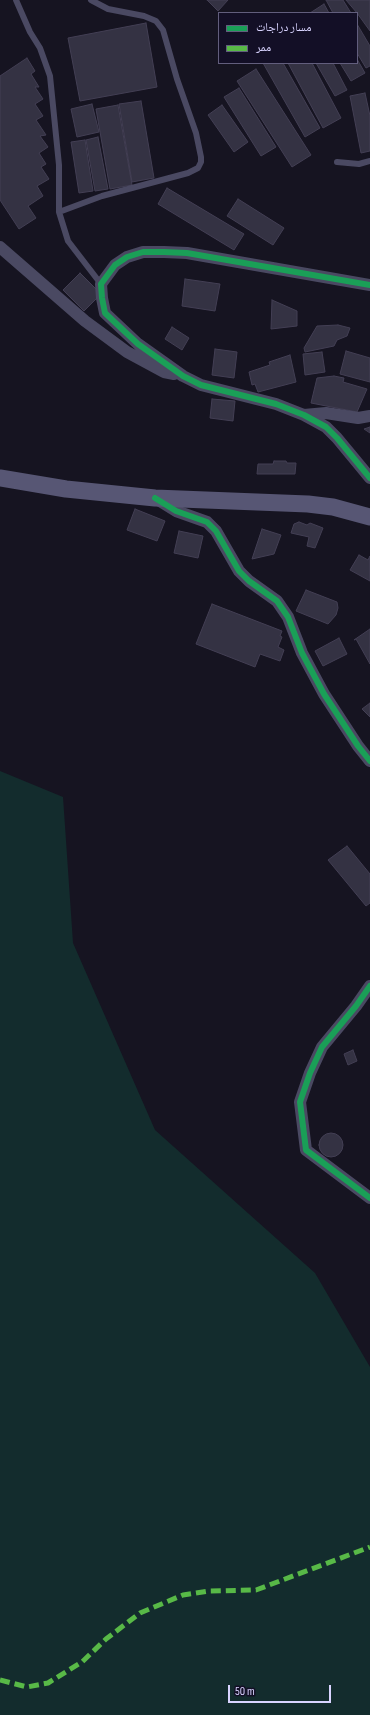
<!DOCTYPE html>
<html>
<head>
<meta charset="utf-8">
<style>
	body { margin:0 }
	#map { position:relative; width:370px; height:1715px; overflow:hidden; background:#161421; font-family:"Sofia Sans Condensed","Noto Naskh Arabic",sans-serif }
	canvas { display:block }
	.legend { position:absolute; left:218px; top:12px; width:140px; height:52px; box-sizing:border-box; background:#130f26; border:1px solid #625e7d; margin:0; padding:5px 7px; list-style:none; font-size:12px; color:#d9d4ff }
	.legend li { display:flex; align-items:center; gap:8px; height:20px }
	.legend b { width:20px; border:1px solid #625e7d }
	.scale { position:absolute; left:228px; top:1685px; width:103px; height:18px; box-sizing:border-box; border:2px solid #d9d4ff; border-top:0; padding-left:5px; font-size:12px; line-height:14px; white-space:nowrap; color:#d9d4ff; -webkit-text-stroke:3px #130f26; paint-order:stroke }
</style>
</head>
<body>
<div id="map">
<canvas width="370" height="1715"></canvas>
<ul class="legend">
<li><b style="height:5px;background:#1a9f57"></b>مسار دراجات</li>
<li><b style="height:5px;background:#58b947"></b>ممر</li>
</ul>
<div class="scale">50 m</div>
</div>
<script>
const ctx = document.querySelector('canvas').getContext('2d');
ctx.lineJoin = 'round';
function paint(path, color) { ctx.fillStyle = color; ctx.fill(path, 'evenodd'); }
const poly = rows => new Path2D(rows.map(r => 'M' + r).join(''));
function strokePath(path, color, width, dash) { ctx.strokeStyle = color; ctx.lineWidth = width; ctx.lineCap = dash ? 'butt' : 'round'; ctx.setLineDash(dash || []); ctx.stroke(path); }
const green = poly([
	[0,771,63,797,73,943,155,1130,315,1273,370,1367,370,1715,0,1715]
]);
const building = poly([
	[207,0,228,0,218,11,207,0],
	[326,0,343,0,351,13,333,13,326,0],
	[346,0,370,0,370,31,357,13,346,0],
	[324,4,329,13,310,13,324,4],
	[146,23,157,87,80,101,68,38,146,23],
	[357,24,370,46,370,66,366,68,357,53,357,24],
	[27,58,35,71,31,74,39,87,35,87,43,99,35,104,43,116,36,120,46,135,40,136,48,147,39,153,46,164,41,167,49,179,37,186,43,196,28,206,36,218,19,229,0,200,0,76,27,58],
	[357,59,365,73,351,81,340,63,357,63,357,59],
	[263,63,283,63,320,128,305,137,263,63],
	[288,63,312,63,341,118,323,128,288,63],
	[316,63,333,63,347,90,335,96,316,63],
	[256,69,311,155,292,167,237,81,256,69],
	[239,88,276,147,261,156,224,97,239,88],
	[365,93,370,116,370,151,361,153,350,96,365,93],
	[141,101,154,178,132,182,119,104,141,101],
	[92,104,99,132,77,137,71,109,92,104],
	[118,105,132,185,110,189,96,109,118,105],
	[222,105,248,142,234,152,208,115,222,105],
	[98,137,108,189,95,191,86,140,98,137],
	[85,140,93,191,79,193,71,142,85,140],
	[167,188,244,234,234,250,158,204,167,188],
	[238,199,284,228,273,245,227,216,238,199],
	[80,273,101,294,84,311,63,290,80,273],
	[185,279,220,284,215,311,182,306,185,279],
	[272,300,297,311,297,326,271,329,272,300],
	[338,325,350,328,347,336,337,340,334,346,305,352,304,348,317,326,338,325],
	[172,327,189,338,182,350,165,339,172,327],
	[215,349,237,352,234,378,212,375,215,349],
	[346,351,370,358,370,382,340,374,346,351],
	[322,352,325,372,305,375,303,354,322,352],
	[290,355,296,382,258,392,255,384,252,385,249,372,270,365,269,362,290,355],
	[334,376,344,378,343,382,367,389,357,412,311,403,317,378,334,376],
	[212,399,235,401,233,421,210,418,212,399],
	[370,427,370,433,364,429,370,427],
	[274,461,286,461,287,463,296,463,295,474,257,474,258,464,273,464,274,461],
	[135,509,165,521,157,541,127,530,135,509],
	[299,522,307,525,310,523,323,528,315,548,307,546,309,537,291,533,294,524,299,522],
	[262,529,281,535,274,554,252,559,262,529],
	[179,531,203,536,198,558,174,553,179,531],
	[359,555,368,560,370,556,370,581,350,570,359,555],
	[306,590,337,602,338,608,336,615,328,624,296,611,306,590],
	[212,604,282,631,280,636,282,637,278,647,284,650,280,661,260,654,255,667,196,644,212,604],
	[370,629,370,664,356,639,354,640,370,629],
	[339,638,347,654,323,666,315,651,339,638],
	[370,703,370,717,362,709,370,703],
	[347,846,370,874,370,903,366,906,328,860,347,846],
	[353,1050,357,1061,348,1065,344,1054,353,1050],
	'319 1145a12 12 0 1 1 24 0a12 12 0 1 1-24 0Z'
]);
const lane = poly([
	[16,0,30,32,40,48,50,76,59,165,59,212,68,241,101,284],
	[337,162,359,164,370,161],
	[59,212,102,196,188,173,198,168,201,162,201,157,196,133,177,79,163,30,156,21,144,16,108,9,91,0]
]);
const street = poly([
	[0,247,85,321,127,352,164,372,174,374],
	[370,285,187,253,164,252,143,252,127,257,115,265,101,284,102,298,105,313,138,344,183,376,201,385,276,404,304,415,326,427,337,438,370,478],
	[304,415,326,413,358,418,370,416],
	[155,498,176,511,207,522,216,531,239,571,249,581,277,601,288,617,302,653,324,694,358,746,370,761],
	[370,986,356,1006,322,1047,310,1073,300,1102,306,1150,370,1198]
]);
const secondary = poly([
	[0,478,66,489,155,498,308,504,333,507,370,517]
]);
const quiet = poly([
	[0,1680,27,1687,48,1683,82,1662,106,1639,140,1613,183,1595,209,1591,256,1590,370,1547]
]);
const cycleway = poly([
	[370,285,187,253,164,252,143,252,127,257,115,265,101,284,102,298,105,313,138,344,183,376,201,385,276,404,304,415,326,427,337,438,370,478],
	[155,498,176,511,207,522,216,531,239,571,249,581,277,601,288,617,302,653,324,694,358,746,370,761],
	[370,986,356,1006,322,1047,310,1073,300,1102,306,1150,370,1198]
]);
paint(green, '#132c2d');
paint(building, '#343243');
strokePath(building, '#433f54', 1);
strokePath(lane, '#4a4962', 6);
strokePath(street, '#4a4962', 12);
strokePath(secondary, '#575674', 17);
strokePath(quiet, '#58b947', 5, [10, 5]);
strokePath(cycleway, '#1a9f57', 6);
</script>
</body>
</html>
